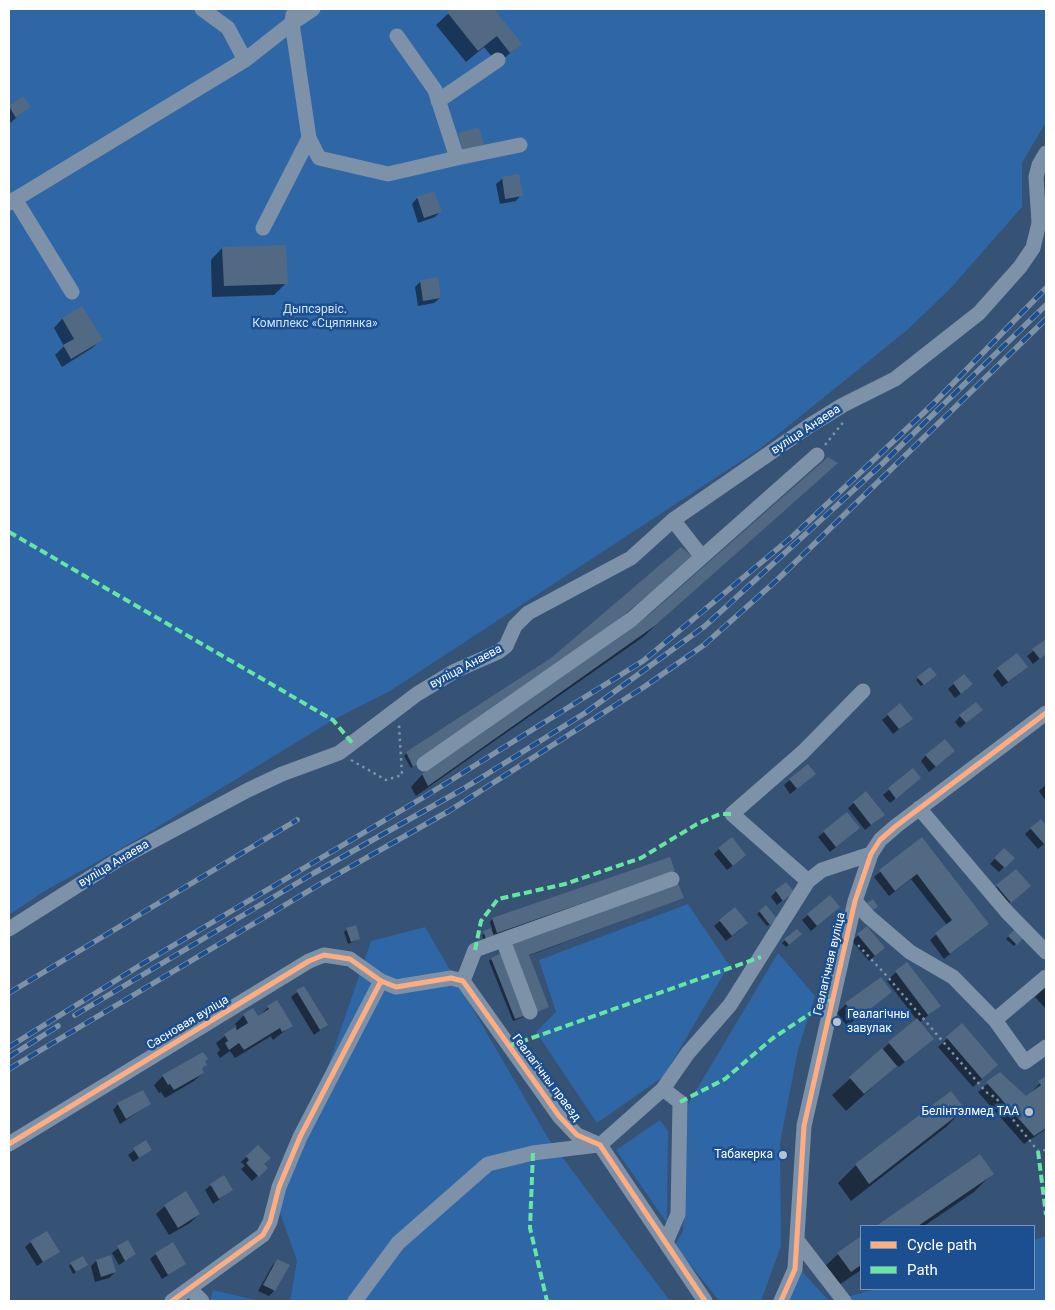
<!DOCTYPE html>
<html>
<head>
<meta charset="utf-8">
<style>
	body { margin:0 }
	#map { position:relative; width:1055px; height:1310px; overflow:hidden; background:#365274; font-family:Roboto,sans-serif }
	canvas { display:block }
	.frame { position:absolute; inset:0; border:10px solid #fff; pointer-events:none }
	.legend { position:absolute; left:860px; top:1225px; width:175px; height:65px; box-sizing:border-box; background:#1b4f8f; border:1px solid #7695bc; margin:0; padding:6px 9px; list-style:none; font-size:15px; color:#fff }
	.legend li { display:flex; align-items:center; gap:10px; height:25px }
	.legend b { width:25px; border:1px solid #7695bc }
</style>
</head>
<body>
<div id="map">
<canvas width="1055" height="1310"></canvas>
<div class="frame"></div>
<ul class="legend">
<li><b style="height:6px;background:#ffac80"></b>Cycle path</li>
<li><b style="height:6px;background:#66e7a1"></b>Path</li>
</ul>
</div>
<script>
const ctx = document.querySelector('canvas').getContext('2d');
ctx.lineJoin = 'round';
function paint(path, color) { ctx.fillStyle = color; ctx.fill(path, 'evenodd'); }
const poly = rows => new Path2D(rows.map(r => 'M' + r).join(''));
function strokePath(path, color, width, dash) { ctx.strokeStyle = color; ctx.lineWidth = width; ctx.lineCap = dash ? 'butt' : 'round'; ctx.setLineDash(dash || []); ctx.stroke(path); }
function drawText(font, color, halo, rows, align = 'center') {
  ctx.font = font + ' Roboto,sans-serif'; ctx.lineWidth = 5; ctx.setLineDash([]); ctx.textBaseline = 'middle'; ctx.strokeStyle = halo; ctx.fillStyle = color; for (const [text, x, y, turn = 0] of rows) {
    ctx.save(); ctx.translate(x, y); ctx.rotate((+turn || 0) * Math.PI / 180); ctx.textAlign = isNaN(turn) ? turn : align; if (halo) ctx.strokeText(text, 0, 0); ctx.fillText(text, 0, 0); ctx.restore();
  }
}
const green = poly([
	[9,9,1046,9,1046,122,1022,163,1022,207,949,290,906,331,761,448,390,691,333,720,138,839,43,892,9,915],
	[688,904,729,965,664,1076,597,1123,536,1032,556,1012,539,960],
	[425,927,548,1138,670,1301,290,1301,297,1261,279,1210,371,941],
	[778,953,815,996,798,1050,780,1143,781,1246,761,1301,719,1301,675,1245,683,1231,688,1104],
	[660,1120,668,1131,667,1223,616,1150],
	[1046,1236,1046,1301,834,1301,875,1289,1034,1289,1034,1240],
	[790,1258,829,1301,778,1301],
	[213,1290,259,1301,210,1301]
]);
const shadow = poly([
	[453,9,492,9,520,44,498,64,484,47,466,62,436,25],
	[23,98,30,107,10,123,9,108],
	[518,176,521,195,516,201,500,204,496,184,502,179],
	[434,193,440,212,435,217,418,223,412,204,417,198],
	[222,248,286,283,274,295,212,297,211,260],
	[421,281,440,298,434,303,418,306,415,287],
	[82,308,101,340,92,348,62,367,55,355,64,346,54,328,62,319],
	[836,463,643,637,416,796,411,787,422,775,651,615],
	[1046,641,1046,653,1033,664,1027,656],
	[998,669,1021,672,1002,687,993,675],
	[554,670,411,768,404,756,407,753],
	[964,675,966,690,955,698,948,689],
	[933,677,921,686,916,680,918,678],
	[900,705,905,724,893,734,882,720],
	[975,715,960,728,955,722,960,716],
	[926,755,948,757,929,772,921,761],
	[808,765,809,779,790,794,784,785],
	[913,770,920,778,890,803,883,795],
	[1046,785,1046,801,1039,791],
	[865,793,877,820,865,830,848,808],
	[1040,820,1046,827,1046,842,1038,849,1025,834],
	[824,832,853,833,830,852,818,837],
	[922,839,982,929,944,959,930,940,947,925,911,879,889,896,874,877],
	[719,849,739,861,727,870,714,854],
	[1004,849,1013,858,999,872,990,864],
	[669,858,671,873,493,935,484,941,482,935,492,929,490,922,492,919],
	[1016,870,1024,891,1005,907,991,892],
	[776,891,787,897,777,905,771,897],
	[682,898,528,956,547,1007,534,1013,513,945],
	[765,907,773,922,767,926,757,914],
	[839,907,811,931,802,920,808,915],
	[720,921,741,929,726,941,714,926],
	[867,927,878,953,869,961,852,941],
	[347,929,359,939,348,944,344,932],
	[797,930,798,937,786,947,782,943],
	[1015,930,1022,937,1014,946,1006,939],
	[491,959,525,1014,523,1017,513,1021,489,961],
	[896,972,939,1006,919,1023,926,1044,899,1067,897,1065,846,1111,832,1095,916,1019,887,981],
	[1046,986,1046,1009,1035,997],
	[304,987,327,1025,314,1035,291,997],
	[890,992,847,1026,837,1013,846,1004],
	[268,1007,291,1026,273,1040,271,1036,235,1058,230,1051,220,1058,217,1053,220,1050,216,1043,237,1027,235,1024,244,1015,252,1010,258,1018],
	[962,1025,988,1074,973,1087,938,1047],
	[204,1062,201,1069,203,1073,194,1081,165,1098,161,1092,159,1093,154,1085,163,1076],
	[1000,1073,1026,1098,1046,1077,1046,1129,1024,1144,978,1092],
	[118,1104,150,1104,120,1124,113,1110],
	[964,1109,946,1127,851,1201,838,1183,856,1165],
	[146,1142,150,1150,133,1162,128,1155],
	[258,1146,263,1164,266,1168,252,1181,241,1169,245,1166,241,1162],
	[980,1156,992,1174,974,1192,924,1226,878,1226],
	[211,1185,232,1190,213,1204,205,1190],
	[165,1206,199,1214,190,1223,169,1235,156,1214],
	[861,1238,861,1270,833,1289,820,1271,838,1254],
	[31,1242,58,1251,37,1266,25,1247],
	[127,1242,135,1254,119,1265,112,1253],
	[156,1254,185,1264,162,1279,150,1259],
	[277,1260,274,1291,269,1296,258,1291,272,1266],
	[96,1261,115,1272,109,1278,95,1282,91,1266],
	[71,1264,87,1265,73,1274,69,1266]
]);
const building = poly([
	[451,9,494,9,522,44,510,53,497,36,478,51,447,12],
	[23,96,31,107,16,118,9,106],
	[479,127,484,145,463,151,458,133],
	[519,174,523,196,505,199,502,177],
	[434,191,442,212,424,218,417,197],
	[286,245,288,284,224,286,222,247],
	[438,277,441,298,423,301,420,280],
	[82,306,103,340,71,359,63,345,74,339,62,318],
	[828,457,838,463,656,625,428,786,422,774,650,614],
	[681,547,694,558,558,668,413,767,406,752,551,658],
	[1046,639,1046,654,1040,659,1032,649],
	[1017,653,1028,667,1008,682,997,668],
	[930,667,937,675,924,685,917,677],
	[964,674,973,684,961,694,953,683],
	[976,702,983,710,966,723,959,715],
	[900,703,913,719,899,729,887,714],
	[945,739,955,751,936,767,925,755],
	[808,764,816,774,797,789,789,779],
	[913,768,921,778,896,799,888,788],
	[866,791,885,815,871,825,853,802],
	[847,812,860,828,836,847,823,831],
	[1041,819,1046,825,1046,842,1044,844,1030,828],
	[732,837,746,855,733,866,718,848],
	[922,837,989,924,950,954,935,933,952,920,917,874,895,891,879,870],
	[1004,848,1015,858,1005,868,994,858],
	[670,857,675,871,497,933,492,918],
	[1016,869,1031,886,1011,903,996,885],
	[786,882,794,892,783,901,775,890],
	[678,883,684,898,529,955,549,1007,537,1012,512,944],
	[830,895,840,907,817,926,807,914],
	[873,899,878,907,871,911,867,903],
	[766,905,777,919,770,925,759,911],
	[735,907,748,923,732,936,719,920],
	[356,925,360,939,351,942,346,928],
	[867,926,885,948,875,956,857,934],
	[491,928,494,936,486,939,483,931],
	[797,929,802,934,789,945,784,939],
	[1015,929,1024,937,1017,945,1008,936],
	[502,953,527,1015,515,1019,491,958],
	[907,962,941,1006,928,1015,895,971],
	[881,977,892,992,857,1019,845,1003],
	[304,986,328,1025,320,1030,296,990],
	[277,1000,293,1026,282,1032,280,1028,244,1050,239,1043,229,1050,225,1043,228,1041,224,1034,235,1027,237,1030,248,1023,243,1014,253,1008,258,1016,269,1009,267,1006],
	[917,1018,934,1039,905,1062,888,1042],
	[962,1023,998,1065,982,1079,946,1037],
	[882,1048,897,1066,864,1094,849,1077],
	[203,1052,208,1059,205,1061,207,1065,202,1068,204,1073,174,1090,170,1084,168,1085,162,1075],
	[1000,1072,1026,1096,1041,1085,1038,1081,1046,1076,1046,1128,1034,1136,986,1082],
	[143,1090,151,1104,126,1119,117,1103],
	[951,1091,965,1109,869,1184,855,1164],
	[146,1140,152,1150,139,1158,133,1148],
	[258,1145,271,1158,264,1164,268,1168,259,1177,246,1163,249,1160,246,1156],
	[980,1154,994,1174,918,1226,876,1226],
	[224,1175,233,1190,219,1199,210,1184],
	[186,1191,200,1214,178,1228,164,1205],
	[47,1231,60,1252,43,1262,30,1241],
	[861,1236,861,1265,851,1272,837,1253],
	[128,1240,136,1254,125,1261,117,1246],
	[173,1242,186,1264,168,1275,155,1253],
	[111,1255,116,1272,101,1277,96,1260],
	[83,1256,88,1265,76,1272,70,1263],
	[277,1259,290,1265,275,1291,263,1285]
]);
const path = poly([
	[825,445,845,420],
	[351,760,386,780,402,775,399,725],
	[858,945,886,975,986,1092,996,1098,1038,1151,1046,1150]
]);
const minor = poly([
	[202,9,228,28,245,60,292,23,293,15],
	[397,36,435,90,457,158,520,145],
	[438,101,498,60],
	[309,138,319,158,388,174,457,158],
	[15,199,72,292],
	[9,203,245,60],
	[263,228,309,138,292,23,313,9],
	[702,557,817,455],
	[424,764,632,619,702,557,673,520],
	[919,808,1007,912,1046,952],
	[808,881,732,814,803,752,863,691],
	[855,901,868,916,910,952,953,977,995,1020,1025,1062,1046,1047],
	[9,929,121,858,248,790,282,774,339,753,417,694,455,671,498,652,506,646,515,626,528,613,631,558,673,520,809,426,843,405,895,379,979,313,1020,267,1033,248,1039,223,1036,177,1039,165,1046,153],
	[503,940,530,1012],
	[463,981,559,1116,577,1135,600,1145,705,1301],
	[463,981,475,950,672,879],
	[995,1020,1046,977],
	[663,1089,680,1102,678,1214,666,1242],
	[9,1144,309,961,324,955,350,959,381,981,396,987,451,978,463,981],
	[600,1145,663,1089,688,1053,730,1005,808,881,822,870,871,854],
	[797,1240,844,1301],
	[190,1289,202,1301],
	[172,1301,263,1235,270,1222,279,1187,300,1137,381,981],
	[355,1301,398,1243,488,1164,533,1153,598,1145],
	[781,1301,795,1269,804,1126,855,901,871,854,880,840,896,826,1046,713]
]);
const rail = poly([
	[9,993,297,820],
	[75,1015,314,873,463,789,585,713,705,626,881,465,1046,305],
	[9,1047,147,961,424,797,643,661,793,536,934,403,1046,288],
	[9,1057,58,1026],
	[9,1069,322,883,449,811,644,687,704,645,777,580,1046,319]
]);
const quiet = poly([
	[9,532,333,720,353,744],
	[475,950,481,921,498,899,565,884,641,858,697,824,720,814,732,814],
	[509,1046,761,957],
	[680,1102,725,1079,773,1038,831,1000],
	[1038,1151,1046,1215],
	[533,1153,530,1228,547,1301]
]);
const cycleway = poly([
	[9,1144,309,961,324,955,350,959,381,981,396,987,451,978,463,981,559,1116,577,1135,600,1145,705,1301],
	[172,1301,263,1235,270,1222,279,1187,300,1137,381,981],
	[781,1301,795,1269,804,1126,855,901,871,854,880,840,896,826,1046,713]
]);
const markers = [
	[837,1022,5,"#b9c2ce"],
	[1029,1112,5,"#b9c2ce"],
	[783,1155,5,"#b9c2ce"]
];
const parkNames = [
	["Дыпсэрвіс.",315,310],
	["Комплекс «Сцяпянка»",315,324]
];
const streetNames = [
	["вуліца Анаева",806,430,-33],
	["вуліца Анаева",466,667,-28],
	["вуліца Анаева",114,864,-31],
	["Геалагічная вуліца",830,964,-77],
	["Сасновая вуліца",188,1023,-31],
	["Геалагічны праезд",546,1078,53]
];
const poiNames = [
	["Геалагічны",847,1015,"left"],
	["завулак",847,1029,"left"],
	["Белінтэлмед ТАА",1019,1112],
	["Табакерка",773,1155]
];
paint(green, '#2f66a5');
paint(shadow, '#0007');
paint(building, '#526984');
strokePath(path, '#7d92a8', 2.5, [2.5, 4]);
strokePath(minor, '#7d92a8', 15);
strokePath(rail, '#7e92a7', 5.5);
strokePath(rail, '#1b4f8f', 4, [11]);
strokePath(quiet, '#66e7a1', 4, [8, 4]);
strokePath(cycleway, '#ffac80', 5);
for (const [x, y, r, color] of markers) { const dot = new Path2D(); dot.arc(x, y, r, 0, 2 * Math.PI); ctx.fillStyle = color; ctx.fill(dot); strokePath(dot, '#1b4f8f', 2); }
drawText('12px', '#cfe3fa', '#1b4f8f', parkNames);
drawText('12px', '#fff', '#1b4f8f', streetNames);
drawText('12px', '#fff', '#1b4f8f', poiNames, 'right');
</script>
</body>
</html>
